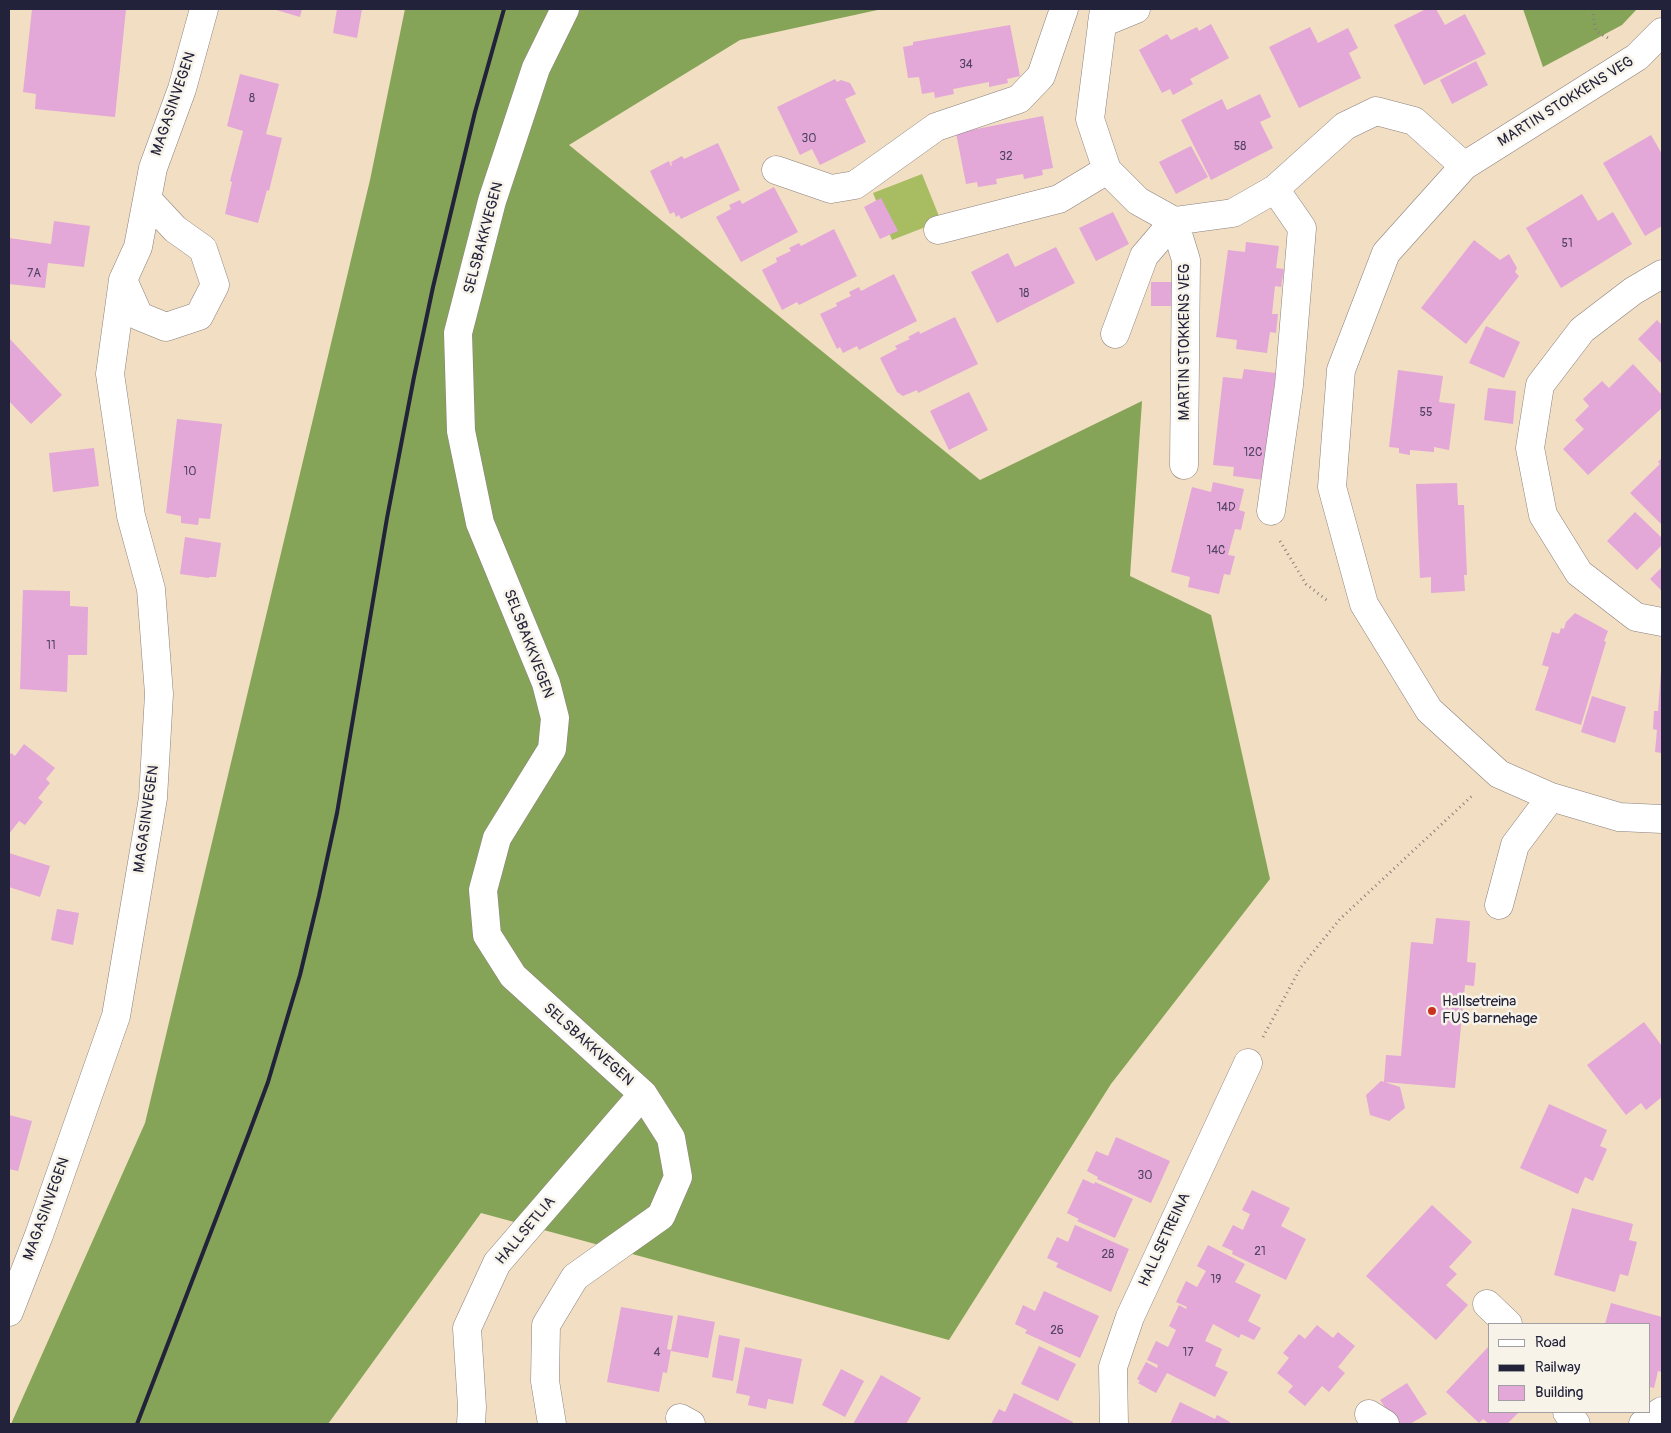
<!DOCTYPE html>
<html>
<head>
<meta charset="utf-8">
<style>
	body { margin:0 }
	#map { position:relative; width:1671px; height:1433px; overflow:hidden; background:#f2dec2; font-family:Pangolin,sans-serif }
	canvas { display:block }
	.frame { position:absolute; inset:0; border:10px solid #22223b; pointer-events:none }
	.legend { position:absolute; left:1488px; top:1323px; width:162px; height:90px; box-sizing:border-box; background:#f7f3e8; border:1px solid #a29fa3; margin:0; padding:6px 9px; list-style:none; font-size:15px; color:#22223b }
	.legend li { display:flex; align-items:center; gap:10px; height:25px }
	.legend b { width:25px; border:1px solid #a29fa3 }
</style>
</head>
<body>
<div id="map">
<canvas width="1671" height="1433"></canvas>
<div class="frame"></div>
<ul class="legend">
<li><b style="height:6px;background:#fff"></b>Road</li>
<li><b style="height:6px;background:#22223b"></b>Railway</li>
<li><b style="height:14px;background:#e3a7d8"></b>Building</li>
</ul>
</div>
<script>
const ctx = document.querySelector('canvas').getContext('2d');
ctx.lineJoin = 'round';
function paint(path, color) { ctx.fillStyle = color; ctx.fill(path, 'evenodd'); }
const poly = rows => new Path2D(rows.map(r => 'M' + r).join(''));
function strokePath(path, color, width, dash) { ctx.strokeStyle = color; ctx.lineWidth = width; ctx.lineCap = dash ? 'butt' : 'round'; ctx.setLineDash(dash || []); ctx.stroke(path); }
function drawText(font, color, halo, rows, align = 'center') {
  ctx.font = font + ' Pangolin,sans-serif'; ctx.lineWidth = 5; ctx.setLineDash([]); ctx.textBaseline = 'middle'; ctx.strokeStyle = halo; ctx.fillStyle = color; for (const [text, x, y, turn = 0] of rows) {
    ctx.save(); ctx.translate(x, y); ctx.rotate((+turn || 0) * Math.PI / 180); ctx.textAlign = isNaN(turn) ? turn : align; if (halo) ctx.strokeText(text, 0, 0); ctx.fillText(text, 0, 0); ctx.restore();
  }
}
const green = poly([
	[922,174,941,221,892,240,873,193]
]);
const forest = poly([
	[405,9,882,9,740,40,569,145,980,480,1142,401,1130,576,1211,615,1270,879,1111,1084,949,1340,481,1213,328,1424,11,1424,145,1123,370,180],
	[1523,9,1637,9,1622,25,1543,67]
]);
const building = poly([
	[32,9,126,9,115,117,35,109,36,94,23,92],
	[273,9,302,9,300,17],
	[337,9,362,9,357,38,333,33],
	[1426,9,1436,9,1445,25,1465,14,1486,54,1424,85,1394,25],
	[1211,24,1229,58,1190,79,1193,84,1173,95,1170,89,1162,93,1139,50,1167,34,1171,40,1197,27,1199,31],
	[1010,25,1020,76,1007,79,1008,83,989,87,989,82,953,89,954,94,935,98,934,92,922,94,919,77,908,78,903,47,913,45,913,42],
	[1310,27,1318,43,1348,28,1358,48,1349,53,1361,78,1299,108,1269,47],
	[1476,61,1488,85,1452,104,1440,80],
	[240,74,279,84,266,134,282,138,269,191,267,190,258,223,225,214,232,182,230,181,243,131,227,126],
	[835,79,837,82,841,80,850,83,856,94,845,99,866,142,820,165,812,149,800,155,777,107],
	[1260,94,1271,117,1260,122,1273,148,1211,180,1181,120,1222,99,1227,110],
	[1043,116,1053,168,1042,170,1043,175,1024,179,1023,174,996,179,997,184,978,187,977,182,966,184,956,133],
	[1651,135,1662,154,1662,226,1645,236,1603,163],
	[718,143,740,190,681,219,679,215,676,217,674,212,670,214,650,171,669,161,671,166,672,165,671,162,682,156,684,159],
	[1191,146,1208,177,1176,194,1159,162],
	[774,187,798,232,741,262,716,217,731,209,729,205,740,200,742,204],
	[1582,194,1598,221,1613,212,1632,244,1561,288,1526,228],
	[881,198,898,231,880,239,864,207],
	[1113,212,1129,244,1096,261,1079,228],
	[54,221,90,226,84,267,48,263,45,288,9,284,9,238,51,244],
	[834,229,857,276,799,305,797,302,782,310,762,270,777,262,776,258,791,251,789,248,799,243,801,246],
	[1474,240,1500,260,1509,254,1517,268,1515,272,1519,276,1466,344,1421,308],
	[1246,242,1279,246,1276,268,1284,269,1281,287,1275,286,1272,314,1278,314,1276,333,1270,332,1267,353,1236,349,1237,340,1216,337,1228,250,1245,252],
	[1056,247,1075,283,997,323,971,272,1008,253,1015,267],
	[894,274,917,321,859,350,857,346,843,353,840,347,837,349,820,314,837,306,836,303,851,296,849,292,859,287,861,291],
	[1151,282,1175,282,1175,306,1151,306],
	[955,317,978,364,918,393,917,390,903,396,897,392,880,358,897,349,895,346,910,339,908,337,919,331,920,334],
	[1657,320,1662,325,1662,364,1638,339],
	[1486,326,1520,342,1504,378,1469,363],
	[9,338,62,395,31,424,9,401],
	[1633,364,1662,395,1662,408,1588,475,1563,449,1584,429,1575,420,1589,406,1583,399,1602,381,1609,388],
	[1244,369,1276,373,1273,394,1280,395,1264,480,1233,476,1234,467,1213,465,1223,377,1242,379],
	[1398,370,1443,376,1439,402,1455,404,1449,450,1434,447,1434,452,1410,450,1410,455,1399,453,1399,448,1389,447],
	[1488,388,1516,391,1513,424,1484,420],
	[969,392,988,430,949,450,930,411],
	[177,419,222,424,210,519,199,518,198,525,181,523,181,516,166,513],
	[94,448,99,486,53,492,49,453],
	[1662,458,1662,525,1630,493,1660,464,1658,462],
	[1213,482,1244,489,1239,510,1245,512,1241,530,1235,529,1228,555,1235,556,1230,575,1224,574,1219,594,1188,587,1190,577,1171,572,1192,487,1211,492],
	[1457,483,1458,505,1464,505,1467,575,1464,575,1465,591,1431,593,1431,577,1420,578,1416,484],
	[1635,512,1662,538,1662,545,1637,570,1607,541],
	[185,537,221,543,216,577,209,577,209,578,180,574],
	[1662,567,1662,591,1650,579],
	[23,590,70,591,70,606,88,607,87,655,68,655,67,692,20,689],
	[1575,613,1608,631,1604,641,1606,642,1581,725,1535,710,1549,667,1542,665,1552,632,1559,634,1561,628,1564,629,1566,622],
	[1661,671,1662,671,1662,753,1655,752,1657,730,1653,729,1654,711,1658,711],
	[1592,696,1626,707,1615,743,1581,732],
	[24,744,55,768,46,779,50,783,38,798,43,802,25,825,19,821,9,834,9,756,11,753,15,756],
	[9,853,50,866,40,897,9,887],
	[57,909,79,913,73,945,51,940],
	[1436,918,1470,921,1467,962,1476,963,1474,986,1465,985,1455,1088,1384,1082,1386,1055,1401,1056,1411,942,1433,944],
	[1644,1022,1662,1046,1662,1097,1646,1110,1641,1103,1626,1115,1587,1065],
	[1381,1081,1400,1087,1405,1108,1389,1121,1370,1115,1366,1095],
	[1549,1104,1607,1130,1600,1146,1607,1149,1593,1181,1585,1177,1578,1194,1520,1168],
	[9,1115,32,1121,18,1171,9,1169],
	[1116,1137,1170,1161,1151,1203,1097,1179,1098,1177,1087,1171,1096,1151,1108,1156],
	[1083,1179,1094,1184,1095,1182,1133,1199,1115,1238,1077,1221,1079,1219,1067,1213],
	[1252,1190,1290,1208,1281,1226,1306,1239,1286,1280,1232,1254,1233,1251,1222,1246,1233,1225,1243,1230,1250,1214,1242,1210],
	[1432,1205,1472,1242,1449,1267,1457,1274,1446,1285,1468,1305,1436,1340,1366,1276],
	[1572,1208,1633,1224,1629,1240,1637,1242,1628,1276,1620,1274,1615,1292,1554,1275],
	[1075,1225,1129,1249,1111,1292,1056,1267,1058,1263,1047,1258,1057,1237,1068,1242],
	[1208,1245,1245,1264,1235,1282,1261,1295,1248,1321,1261,1328,1254,1340,1241,1334,1239,1338,1213,1324,1205,1341,1222,1349,1215,1366,1228,1372,1215,1397,1167,1373,1156,1393,1138,1383,1140,1381,1137,1379,1146,1362,1157,1368,1158,1365,1147,1360,1156,1341,1168,1347,1176,1330,1169,1326,1179,1305,1186,1309,1187,1307,1176,1302,1186,1281,1197,1287,1206,1271,1197,1266],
	[1044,1291,1099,1316,1080,1358,1025,1333,1027,1330,1015,1324,1023,1305,1035,1311],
	[1611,1303,1662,1317,1662,1372,1658,1371,1654,1388,1650,1387,1650,1324,1605,1324],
	[621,1307,673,1316,667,1349,671,1350,667,1373,663,1372,659,1392,607,1382],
	[678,1315,715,1322,708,1358,671,1351],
	[1317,1325,1333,1338,1338,1332,1355,1346,1338,1367,1345,1373,1329,1392,1322,1386,1305,1406,1288,1392,1293,1386,1277,1373,1289,1358,1283,1353,1299,1334,1305,1339],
	[719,1335,740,1339,733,1381,712,1377],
	[1490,1345,1490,1412,1519,1412,1507,1424,1489,1424,1483,1419,1479,1423,1446,1392],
	[1039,1346,1076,1364,1058,1401,1021,1384],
	[745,1347,802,1359,793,1404,768,1399,766,1409,748,1405,750,1396,736,1393],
	[841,1369,864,1381,845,1417,822,1405],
	[881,1375,921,1398,906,1424,853,1424],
	[1407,1383,1427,1414,1410,1424,1396,1424,1380,1400],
	[1014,1393,1073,1422,1072,1424,991,1424,999,1409,1005,1412],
	[1180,1402,1215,1419,1217,1415,1230,1422,1229,1424,1170,1424]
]);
const path = poly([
	[1592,9,1596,31,1608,38],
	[1280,541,1306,584,1329,602],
	[1263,1037,1301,967,1340,919,1473,795]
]);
const minor = poly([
	[1104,9,1090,119,1107,170,1138,201,1174,221,1233,213,1275,189,1345,126,1376,111,1414,121,1464,166],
	[1102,23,1136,9],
	[1662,32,1637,57,1464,166,1386,253,1341,370,1332,487,1364,604,1429,710,1499,774,1551,797,1619,817,1662,819],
	[776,170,831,189,855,185,936,127,1019,99,1041,76,1064,9],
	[148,200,175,229,203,249,215,285,199,316,166,327,139,316,123,280,138,247,153,168,182,89,204,9],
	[938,230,1059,199,1107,170],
	[1662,274,1633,291,1582,330,1540,385,1530,448,1543,515,1579,573,1636,617,1662,622],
	[1115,334,1144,256,1174,221,1186,260,1184,465],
	[1271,511,1289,385,1302,228,1275,189],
	[1499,905,1515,845,1551,797],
	[1487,1304,1508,1324],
	[9,1312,39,1235,116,1016,153,798,159,694,151,589,131,516,110,374,123,280],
	[1567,1412,1576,1424],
	[1369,1414,1385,1424],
	[680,1418,691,1424],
	[471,1424,472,1407,467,1328,497,1263,643,1094],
	[552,1424,545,1381,546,1325,575,1277,661,1216,678,1177,671,1138,643,1094,513,976,487,935,483,890,497,838,552,749,555,718,546,683,480,523,461,431,458,333,492,201,536,68,565,9],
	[1114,1424,1113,1367,1130,1317,1248,1063],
	[1643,1424,1662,1411]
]);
const rail = poly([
	[137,1424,249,1133,268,1082,300,975,319,896,337,813,387,518,414,377,433,287,475,112,504,9]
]);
const markers = [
	[1432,1011,5,"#c8321e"]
];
const numberNames = [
	["34",966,65],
	["8",252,99],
	["30",809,139],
	["58",1240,147],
	["32",1006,157],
	["51",1567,244],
	["7A",34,274],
	["18",1024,294],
	["55",1426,413],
	["12C",1253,453],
	["10",190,472],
	["14D",1226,508],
	["14C",1216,551],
	["11",51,646],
	["30",1145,1176],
	["21",1260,1252],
	["28",1108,1255],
	["19",1216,1280],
	["26",1057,1331],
	["4",657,1353],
	["17",1188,1353]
];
const streetNames = [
	["MARTIN STOKKENS VEG",1566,102,-32],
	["MAGASINVEGEN",174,104,-71],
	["SELSBAKKVEGEN",484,238,-75],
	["MARTIN STOKKENS VEG",1185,342,-90],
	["SELSBAKKVEGEN",528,644,69],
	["MAGASINVEGEN",147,819,-82],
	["SELSBAKKVEGEN",588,1045,42],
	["MAGASINVEGEN",47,1209,-70],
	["HALLSETLIA",526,1231,-50],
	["HALLSETREINA",1165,1240,-65]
];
const poiNames = [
	["Hallsetreina",1442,1002],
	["FUS barnehage",1442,1019]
];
paint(green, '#a8bd61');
paint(forest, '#86a457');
paint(building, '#e3a7d8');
strokePath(minor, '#8a807e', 29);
strokePath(path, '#8a807e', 3, [1, 4]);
strokePath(minor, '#fff', 28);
strokePath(rail, '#22223b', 4);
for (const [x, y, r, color] of markers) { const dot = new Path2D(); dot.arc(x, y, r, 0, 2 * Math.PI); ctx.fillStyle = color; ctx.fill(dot); strokePath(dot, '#f7f3e8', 2); }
drawText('12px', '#524362', null, numberNames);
drawText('15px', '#22223b', '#f7f3e8', streetNames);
drawText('15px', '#22223b', '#f7f3e8', poiNames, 'left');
</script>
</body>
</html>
